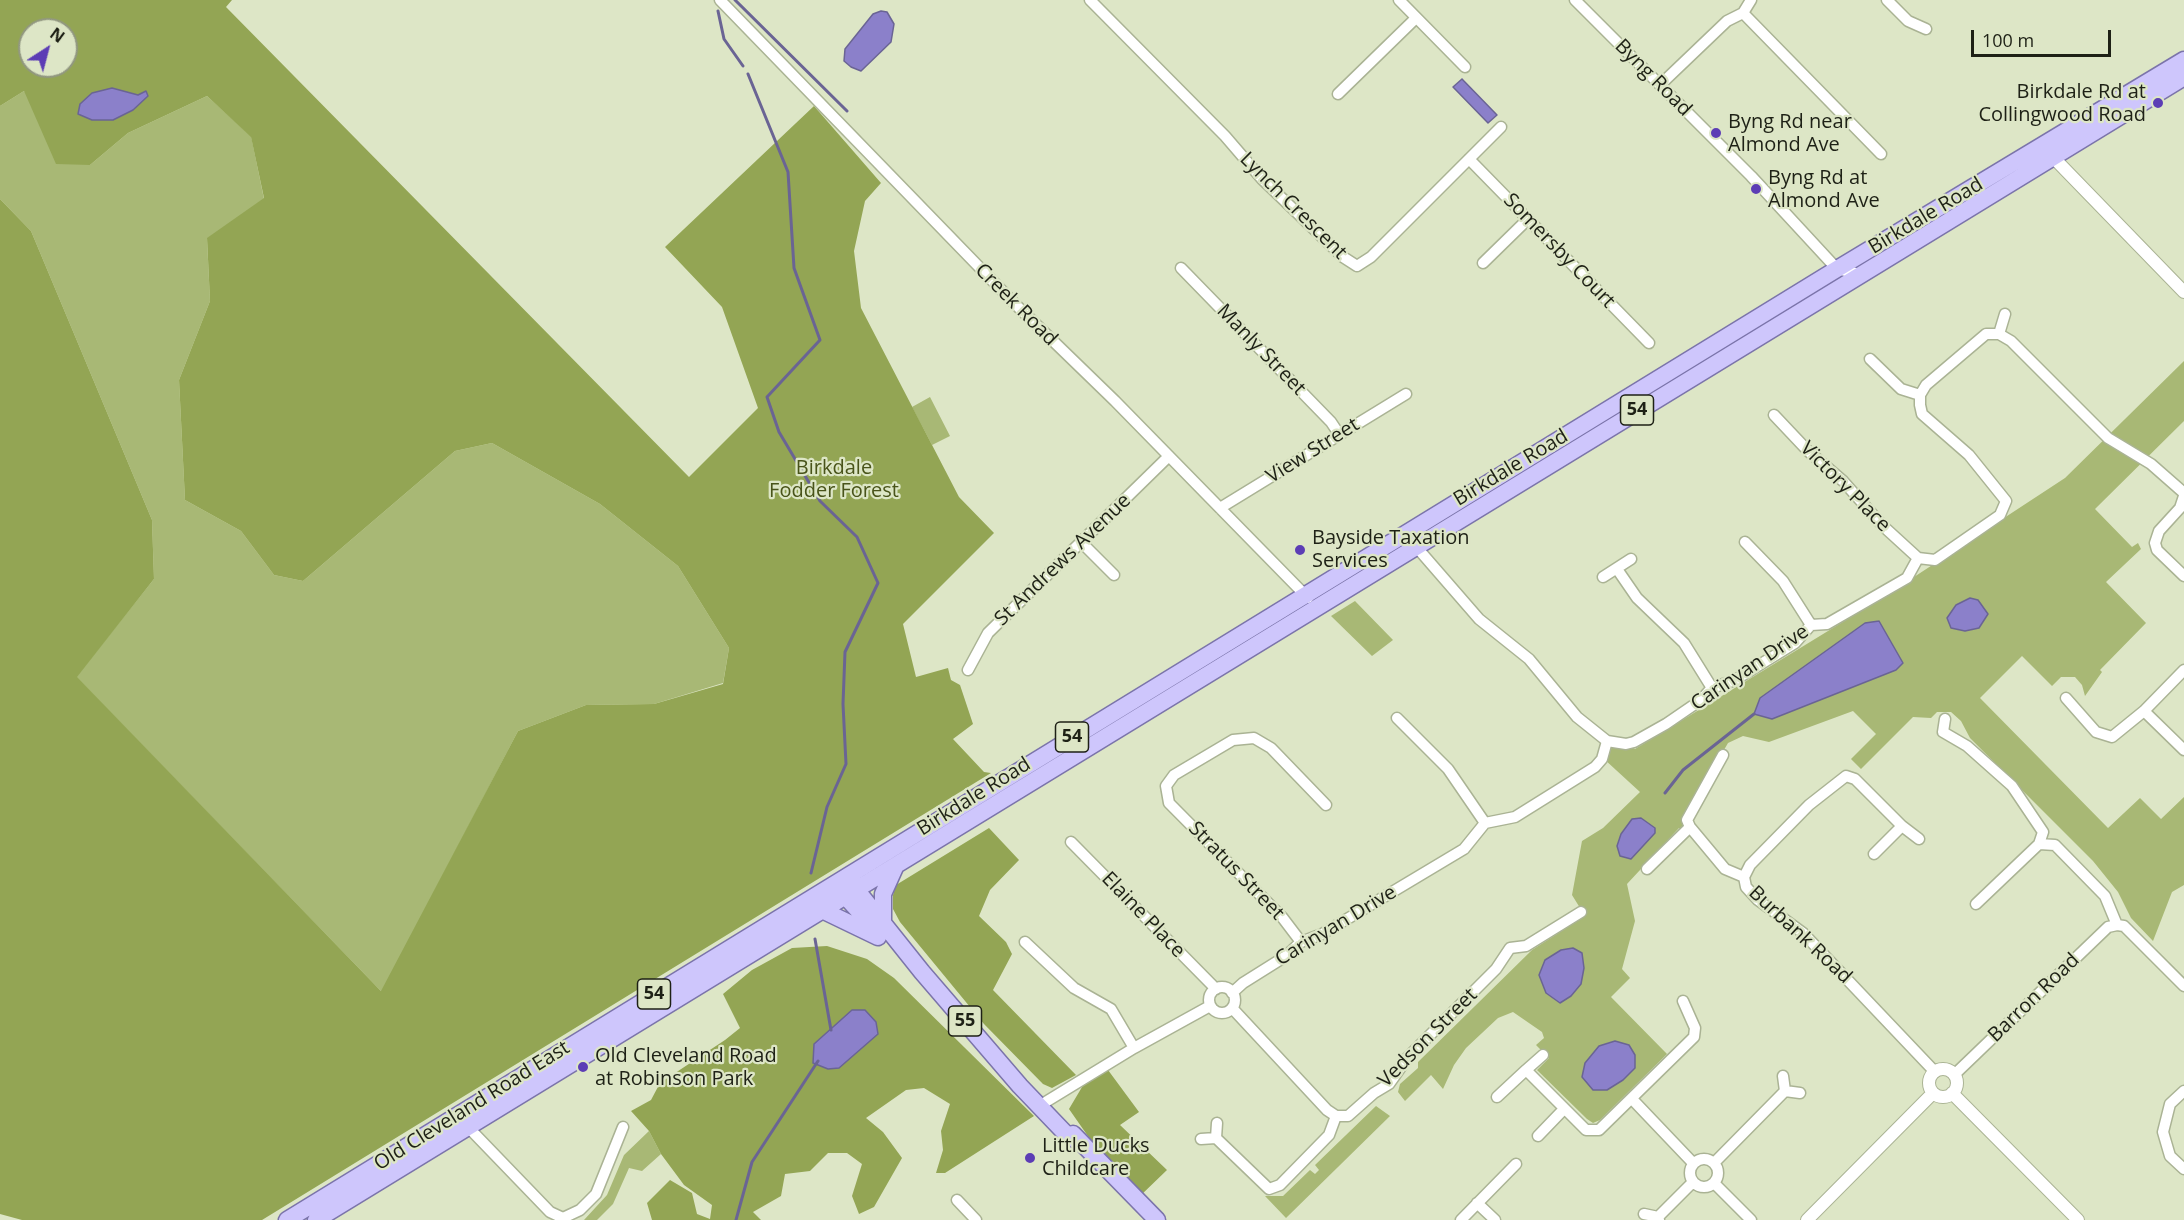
<!DOCTYPE html>
<html>
<head>
<meta charset="utf-8">
<style>
	body { margin:0 }
	#map { position:relative; width:2184px; height:1220px; overflow:hidden; background:#dde6c6; font-family:"Open Sans",sans-serif }
	canvas { display:block }
	.north { position:absolute; left:18px; top:18px; width:60px; height:60px; box-sizing:border-box; background:#dde6c6; border:2px solid #919780; border-radius:50%; rotate:36deg; font-size:16px; font-weight:700; line-height:24px; text-align:center; color:#1e2116 }
	.north::after { content:''; display:block; margin:auto; width:21px; height:27px; background:#5c3db5; clip-path:polygon(50% 0,100% 100%,50% 72%,0 100%) }
	.scale { position:absolute; left:1971px; top:30px; width:140px; height:27px; box-sizing:border-box; border:3px solid #1e2116; border-top:0; padding-left:8px; font-size:18px; line-height:21px; white-space:nowrap; color:#1e2116; -webkit-text-stroke:4px #dde6c6; paint-order:stroke }
</style>
</head>
<body>
<div id="map">
<canvas width="2184" height="1220"></canvas>
<div class="north">N</div>
<div class="scale">100 m</div>
</div>
<script>
const ctx = document.querySelector('canvas').getContext('2d');
ctx.lineJoin = 'round';
function paint(path, color) { ctx.fillStyle = color; ctx.fill(path, 'evenodd'); }
const poly = rows => new Path2D(rows.map(r => 'M' + r).join(''));
function strokePath(path, color, width, dash) { ctx.strokeStyle = color; ctx.lineWidth = width; ctx.lineCap = dash ? 'butt' : 'round'; ctx.setLineDash(dash || []); ctx.stroke(path); }
function drawText(font, color, halo, rows, align = 'center') {
  ctx.font = font + ' "Open Sans",sans-serif'; ctx.lineWidth = 4.5; ctx.setLineDash([]); ctx.textBaseline = 'middle'; ctx.strokeStyle = halo; ctx.fillStyle = color; for (const [text, x, y, turn = 0] of rows) {
    ctx.save(); ctx.translate(x, y); ctx.rotate((+turn || 0) * Math.PI / 180); ctx.textAlign = isNaN(turn) ? turn : align; if (halo) ctx.strokeText(text, 0, 0); ctx.fillText(text, 0, 0); ctx.restore();
  }
}
const green = poly([
	[24,91,90,165,128,133,207,96,251,136,264,199,207,239,210,301,179,380,185,500,241,531,274,575,303,581,455,451,492,443,600,504,678,566,729,648,723,683,654,704,586,705,518,731,382,992,76,677,154,579,152,520,31,231,0,199,0,106],
	[2184,361,2184,421,2095,509,2132,547,2138,543,2141,549,2106,582,2146,623,2100,670,2102,672,2085,696,2082,685,2075,677,2061,677,2052,686,2022,656,1980,698,2108,828,2140,798,2161,819,2184,797,2184,885,2172,892,2153,941,2131,918,2118,892,2093,861,1970,738,1961,721,1951,712,1937,712,1931,718,1913,717,1861,769,1851,759,1876,734,1853,711,1769,742,1743,736,1728,743,1691,807,1687,826,1682,831,1679,828,1627,884,1635,921,1622,969,1630,978,1611,997,1667,1054,1600,1120,1593,1123,1587,1119,1537,1070,1549,1058,1536,1045,1544,1038,1542,1032,1513,1012,1498,1018,1466,1048,1454,1065,1443,1089,1431,1075,1405,1101,1398,1092,1400,1084,1418,1068,1418,1062,1532,950,1585,916,1572,895,1582,841,1603,828,1640,792,1604,759,1610,743,1628,745,1635,749,1882,598,2065,478],
	[930,397,950,436,932,445,912,407],
	[1355,601,1393,640,1372,656,1331,616],
	[1376,1106,1390,1116,1286,1218,1265,1196,1283,1196,1310,1170,1315,1174,1319,1170,1315,1165],
	[649,1131,661,1154,642,1171,629,1168,613,1204,597,1220,584,1220,607,1195,624,1155]
]);
const forest = poly([
	[0,0,232,0,226,7,689,477,758,408,722,307,665,247,814,106,881,183,865,201,854,251,861,308,959,497,994,533,903,624,916,677,948,668,951,680,960,685,973,724,953,739,984,772,991,773,262,1220,22,1220,0,1214,0,199,31,231,152,520,154,579,77,677,381,991,518,731,586,705,654,704,723,684,729,648,678,566,600,504,492,443,455,451,303,581,274,575,241,531,185,500,179,380,210,301,207,238,264,198,251,137,207,96,128,133,90,165,56,164,24,91,0,106],
	[30,30,66,30,66,66,30,66],
	[989,828,1019,860,990,890,979,916,1006,942,1012,954,993,990,1076,1075,1052,1088,1043,1084,984,1024,900,922,893,909,893,895,896,885],
	[827,946,867,959,894,978,1034,1116,945,1173,936,1173,943,1150,941,1131,950,1104,924,1088,906,1090,866,1118,883,1132,902,1158,874,1207,859,1214,852,1196,862,1164,847,1153,828,1153,810,1171,785,1174,781,1196,753,1212,761,1220,652,1220,647,1203,670,1180,692,1193,697,1214,710,1219,712,1205,684,1185,661,1154,649,1131,631,1111,651,1100,660,1083,725,1040,740,1028,723,994,752,970,792,948],
	[1108,1070,1139,1112,1120,1125,1167,1170,1139,1197,1113,1172,1069,1109,1085,1082]
]);
const water = poly([
	[881,11,887,12,894,24,891,42,861,71,851,67,844,61,845,49,873,14,881,11],
	[1462,79,1497,115,1488,123,1453,87,1462,79],
	[112,88,138,95,146,91,148,96,133,110,113,120,92,120,78,114,80,104,92,93,112,88],
	[1970,598,1978,600,1988,614,1979,628,1965,631,1951,628,1947,618,1956,605,1970,598],
	[1879,621,1903,663,1896,670,1772,719,1754,714,1760,698,1865,623,1879,621],
	[1641,818,1655,828,1655,833,1631,859,1620,856,1617,846,1621,834,1632,819,1641,818],
	[1573,948,1582,953,1584,968,1581,984,1571,996,1560,1003,1546,993,1539,975,1545,960,1561,950,1573,948],
	[852,1010,865,1010,876,1022,878,1034,839,1068,828,1069,813,1063,814,1044,852,1010],
	[1615,1041,1629,1045,1635,1055,1635,1068,1623,1080,1607,1090,1593,1090,1582,1077,1585,1063,1599,1046,1615,1041]
]);
const stream = poly([
	[735,0,847,111],
	[718,11,724,39,743,66],
	[748,74,788,172,794,268,820,340,767,397,779,432,820,501,857,537,878,583,845,652,843,704,846,764,827,807,811,873],
	[1665,793,1683,770,1754,714],
	[815,939,831,1030],
	[736,1220,752,1162,818,1061]
]);
const minor = poly([
	[720,0,1015,304,1115,401,1308,598],
	[1090,0,1225,136,1262,179,1343,257,1357,266,1371,257,1501,127],
	[1399,0,1465,67],
	[1575,0,1751,176,1837,269,1860,274],
	[1887,0,1908,21,1926,29],
	[1743,13,1881,154],
	[1660,85,1727,21,1743,13,1751,0],
	[1338,94,1416,18],
	[1469,159,1649,343],
	[1483,263,1528,219],
	[1181,268,1331,422,1339,434],
	[1999,334,2005,314],
	[1870,359,1901,389,1920,395],
	[1774,415,1808,451,1843,481,1883,526,1918,558],
	[2184,496,2180,508,2159,531,2155,543,2157,550,2184,576],
	[1220,508,1406,394],
	[1745,542,1783,581,1811,625],
	[1082,543,1114,575],
	[1413,543,1479,619,1529,659,1577,717,1607,741],
	[1617,569,1637,598,1684,643,1712,688],
	[1603,577,1631,559],
	[968,670,988,633,1169,456],
	[2066,698,2096,732,2112,737,2144,711,2184,670],
	[2144,711,2184,750],
	[1397,718,1448,769,1485,823],
	[1945,719,1943,732,1967,746,2012,786,2043,832,2039,844],
	[1723,755,1687,820,1690,827,1725,869,1744,877,1746,887,1758,900,1803,933,1935,1072],
	[1071,842,1216,989],
	[1874,854,1902,826,1919,839],
	[1647,869,1690,827],
	[1744,877,1750,865,1809,805,1846,776,1855,779,1902,826],
	[1976,904,2039,844,2055,845,2105,896,2117,925],
	[2117,925,2124,926,2184,986],
	[1025,942,1074,988,1111,1009,1134,1048],
	[1301,942,1282,917,1169,803,1166,786,1174,775,1233,740,1254,738,1271,748,1326,805],
	'1209 1000a13 13 0 1 1 26 0a13 13 0 1 1-26 0Z',
	[1232,993,1243,983,1286,956,1301,942,1322,934,1464,849,1485,823,1515,817,1595,767,1602,759,1607,741,1626,744,1634,742,1666,724,1701,700,1712,688,1735,680,1795,643,1811,625,1827,624,1907,578,1918,558,1935,560,2000,515,2006,501,1969,455,1922,414,1920,405,1920,395,1926,385,1986,334,1999,334,2011,341,2108,438,2151,464,2184,493],
	[1232,1008,1327,1110,1336,1116,1348,1116,1374,1093,1389,1084,1408,1057,1496,969,1510,948,1526,946,1581,912],
	[1526,1070,1543,1055],
	[1954,1075,2108,927,2117,925],
	[1783,1076,1785,1091,1800,1093],
	[2184,1091,2170,1104,2163,1132,2170,1156,2184,1169],
	[1497,1097,1526,1070,1586,1130,1599,1130,1694,1037,1695,1028,1683,1001],
	[1632,1099,1693,1163],
	[1044,1103,1134,1048,1210,1006],
	[468,1127,550,1212,563,1218,580,1210,596,1194,623,1127],
	[1538,1136,1564,1109],
	[1216,1138,1269,1189,1280,1185,1329,1135,1336,1116],
	[1201,1139,1216,1138,1217,1123],
	'1690 1173a14 14 0 1 1 28 0a14 14 0 1 1-28 0Z',
	[1714,1163,1785,1091],
	[1714,1183,1751,1220],
	[957,1200,976,1220],
	[1477,1203,1495,1220],
	[1644,1214,1658,1217,1659,1220],
	[1658,1217,1693,1182],
	[1461,1220,1516,1164]
]);
const tertiary = poly([
	[2049,153,2184,292],
	'1929 1083a14 14 0 1 1 28 0a14 14 0 1 1-28 0Z',
	[1952,1093,2078,1220],
	[1807,1220,1933,1093]
]);
const primary = poly([
	[846,884,863,898,922,972,1020,1086,1066,1134,1078,1141],
	[842,886,845,896,873,927],
	[822,910,878,937],
	[883,923,883,894,896,865],
	[1073,1134,1157,1220],
	[287,1220,1837,269,2184,60],
	[316,1220,2184,77]
]);
const markers = [
	[2158,103,6,"#5c3db5"],
	[1716,133,6,"#5c3db5"],
	[1756,189,6,"#5c3db5"],
	[1300,550,6,"#5c3db5"],
	[583,1067,6,"#5c3db5"],
	[1030,1158,6,"#5c3db5"]
];
const shields = [
	[1637,410,33],
	[1072,737,33],
	[654,994,33],
	[965,1021,33]
];
const shieldNames = [
	["54",1637,410],
	["54",1072,737],
	["54",654,994],
	["55",965,1021]
];
const streetNames = [
	["Byng Road",1653,78,45],
	["Lynch Crescent",1293,206,45],
	["Birkdale Road",1926,216,-31],
	["Somersby Court",1559,251,46],
	["Creek Road",1016,305,45],
	["Manly Street",1261,350,46],
	["View Street",1313,451,-32],
	["Birkdale Road",1511,468,-31],
	["Victory Place",1845,487,45],
	["St Andrews Avenue",1063,560,-44],
	["Carinyan Drive",1750,668,-34],
	["Birkdale Road",974,797,-32],
	["Stratus Street",1236,871,46],
	["Elaine Place",1143,915,46],
	["Carinyan Drive",1336,926,-31],
	["Burbank Road",1800,935,43],
	["Barron Road",2034,998,-44],
	["Vedson Street",1428,1038,-45],
	["Old Cleveland Road East",472,1106,-32]
];
const poiNames = [
	["Birkdale Rd at",2146,92,"right"],
	["Collingwood Road",2146,115,"right"],
	["Byng Rd near",1728,122],
	["Almond Ave",1728,145],
	["Byng Rd at",1768,178],
	["Almond Ave",1768,201],
	["Bayside Taxation",1312,538],
	["Services",1312,561],
	["Old Cleveland Road",595,1056],
	["at Robinson Park",595,1079],
	["Little Ducks",1042,1146],
	["Childcare",1042,1169]
];
const parkNames = [
	["Birkdale",834,468],
	["Fodder Forest",834,491]
];
paint(green, '#a8b875');
paint(forest, '#93a554');
paint(water, '#8b80ca');
strokePath(water, '#6a6494', 1.5);
strokePath(stream, '#6a6494', 3);
strokePath(minor, '#aab394', 13);
strokePath(tertiary, '#aab394', 14);
strokePath(primary, '#7b74aa', 19);
strokePath(minor, '#fff', 10);
strokePath(tertiary, '#fff', 12);
strokePath(primary, '#cec6fc', 16);
for (const [x, y, r, color] of markers) { const dot = new Path2D(); dot.arc(x, y, r, 0, 2 * Math.PI); ctx.fillStyle = color; ctx.fill(dot); strokePath(dot, '#dde6c6', 2); }
for (const [x, y, w] of shields) { const box = new Path2D(); box.roundRect(x - w / 2, y - 15, w, 30, 4.5); ctx.fillStyle = '#dde6c6'; ctx.fill(box); strokePath(box, '#1e2116', 1.5); }
drawText('bold 18px', '#1e2116', null, shieldNames);
drawText('20px', '#1e2116', '#dde6c6', streetNames);
drawText('20px', '#1e2116', '#dde6c6', poiNames, 'left');
drawText('20px', '#49541a', '#dde6c6', parkNames);
</script>
</body>
</html>
